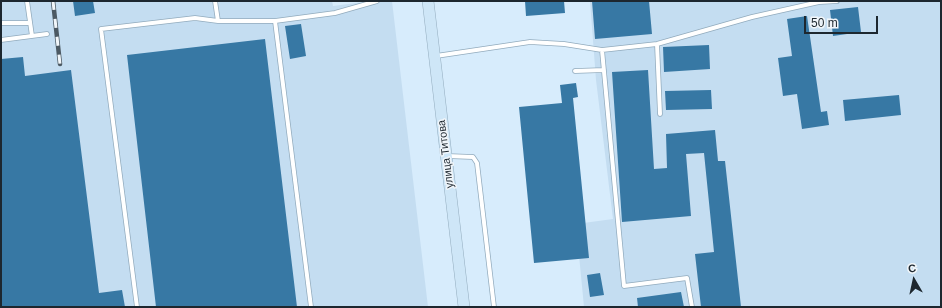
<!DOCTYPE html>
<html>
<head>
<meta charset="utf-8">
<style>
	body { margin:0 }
	#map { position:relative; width:942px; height:308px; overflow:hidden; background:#d7ecfc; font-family:Helvetica,sans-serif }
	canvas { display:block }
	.frame { position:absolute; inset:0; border:2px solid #1d272f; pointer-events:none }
	.north { position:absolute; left:894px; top:260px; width:40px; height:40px; -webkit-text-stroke:3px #f1f6fa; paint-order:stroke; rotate:351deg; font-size:11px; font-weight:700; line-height:16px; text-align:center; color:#1d272f }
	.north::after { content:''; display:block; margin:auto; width:14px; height:18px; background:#1d272f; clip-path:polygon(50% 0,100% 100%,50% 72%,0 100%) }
	.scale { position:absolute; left:804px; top:16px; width:74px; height:18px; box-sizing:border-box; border:2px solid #1d272f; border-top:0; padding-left:5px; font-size:12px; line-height:14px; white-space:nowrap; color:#1d272f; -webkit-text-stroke:3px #f1f6fa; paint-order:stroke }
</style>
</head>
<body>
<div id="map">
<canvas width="942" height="308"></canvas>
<div class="frame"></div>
<div class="north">С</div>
<div class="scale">50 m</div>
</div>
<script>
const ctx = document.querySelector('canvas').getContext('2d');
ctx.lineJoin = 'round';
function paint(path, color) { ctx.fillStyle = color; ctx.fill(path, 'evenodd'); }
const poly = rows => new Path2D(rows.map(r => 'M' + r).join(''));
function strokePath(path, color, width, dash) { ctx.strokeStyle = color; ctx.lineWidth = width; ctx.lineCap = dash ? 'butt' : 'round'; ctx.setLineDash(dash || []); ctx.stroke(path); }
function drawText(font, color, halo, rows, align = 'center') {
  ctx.font = font + ' Helvetica,sans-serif'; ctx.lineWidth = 3; ctx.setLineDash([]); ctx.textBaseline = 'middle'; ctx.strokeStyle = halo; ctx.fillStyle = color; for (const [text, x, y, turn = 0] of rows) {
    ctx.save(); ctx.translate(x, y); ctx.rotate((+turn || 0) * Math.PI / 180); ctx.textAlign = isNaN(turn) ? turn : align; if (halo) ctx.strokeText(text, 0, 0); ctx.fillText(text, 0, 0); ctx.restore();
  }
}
const built = poly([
	[1,1,332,1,333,6,372,1,392,1,428,307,1,307],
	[590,1,941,1,941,307,584,307,576,224,613,219,596,80]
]);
const building = poly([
	[73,1,93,1,95,13,75,16],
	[525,1,564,1,565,13,526,16],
	[592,1,649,1,652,34,595,39],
	[858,7,861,32,833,36,830,10],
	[807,16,821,112,827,111,829,125,802,129,797,94,783,96,778,58,792,56,787,19],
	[301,24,306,56,290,59,285,26],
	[265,39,297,307,156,307,127,55],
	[709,45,710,69,664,72,663,47],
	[23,57,25,76,71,70,99,293,122,290,125,307,1,307,1,59],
	[648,70,654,169,667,168,666,134,715,130,718,161,725,161,741,307,701,307,695,254,714,252,704,153,686,154,691,216,622,222,612,72],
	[576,83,578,97,573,98,589,258,534,263,519,107,562,103,560,85],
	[711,90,712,109,666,110,665,91],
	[899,95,901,115,845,121,843,100],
	[600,273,604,295,590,297,587,275],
	[681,292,684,307,638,307,637,298]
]);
const lane = poly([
	[27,1,32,36],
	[215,1,218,21],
	[275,21,335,13,377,1],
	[1,23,30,23],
	[1,40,47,34],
	[657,44,660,114],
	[436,56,530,42,564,44,602,50],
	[575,71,604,70],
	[447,156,473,157,477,163,494,307],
	[137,307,101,29,195,18,218,21,275,21,311,307],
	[692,307,687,278,624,286,602,50,657,44,752,17,819,2,837,1]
]);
const secondary = poly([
	[428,1,464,307]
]);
const rail = poly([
	[53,1,60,64]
]);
const streetNames = [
	["улица Титова",446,154,-97]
];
paint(built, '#c4ddf1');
paint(building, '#3778a4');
strokePath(lane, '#92abbd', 5.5);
strokePath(secondary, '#92abbd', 12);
strokePath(lane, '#fff', 4);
strokePath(secondary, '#cee6f7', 11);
strokePath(rail, '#4c5963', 4.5);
strokePath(rail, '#f1f6fa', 3, [9]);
drawText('11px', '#1d272f', '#f1f6fa', streetNames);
</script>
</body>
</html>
